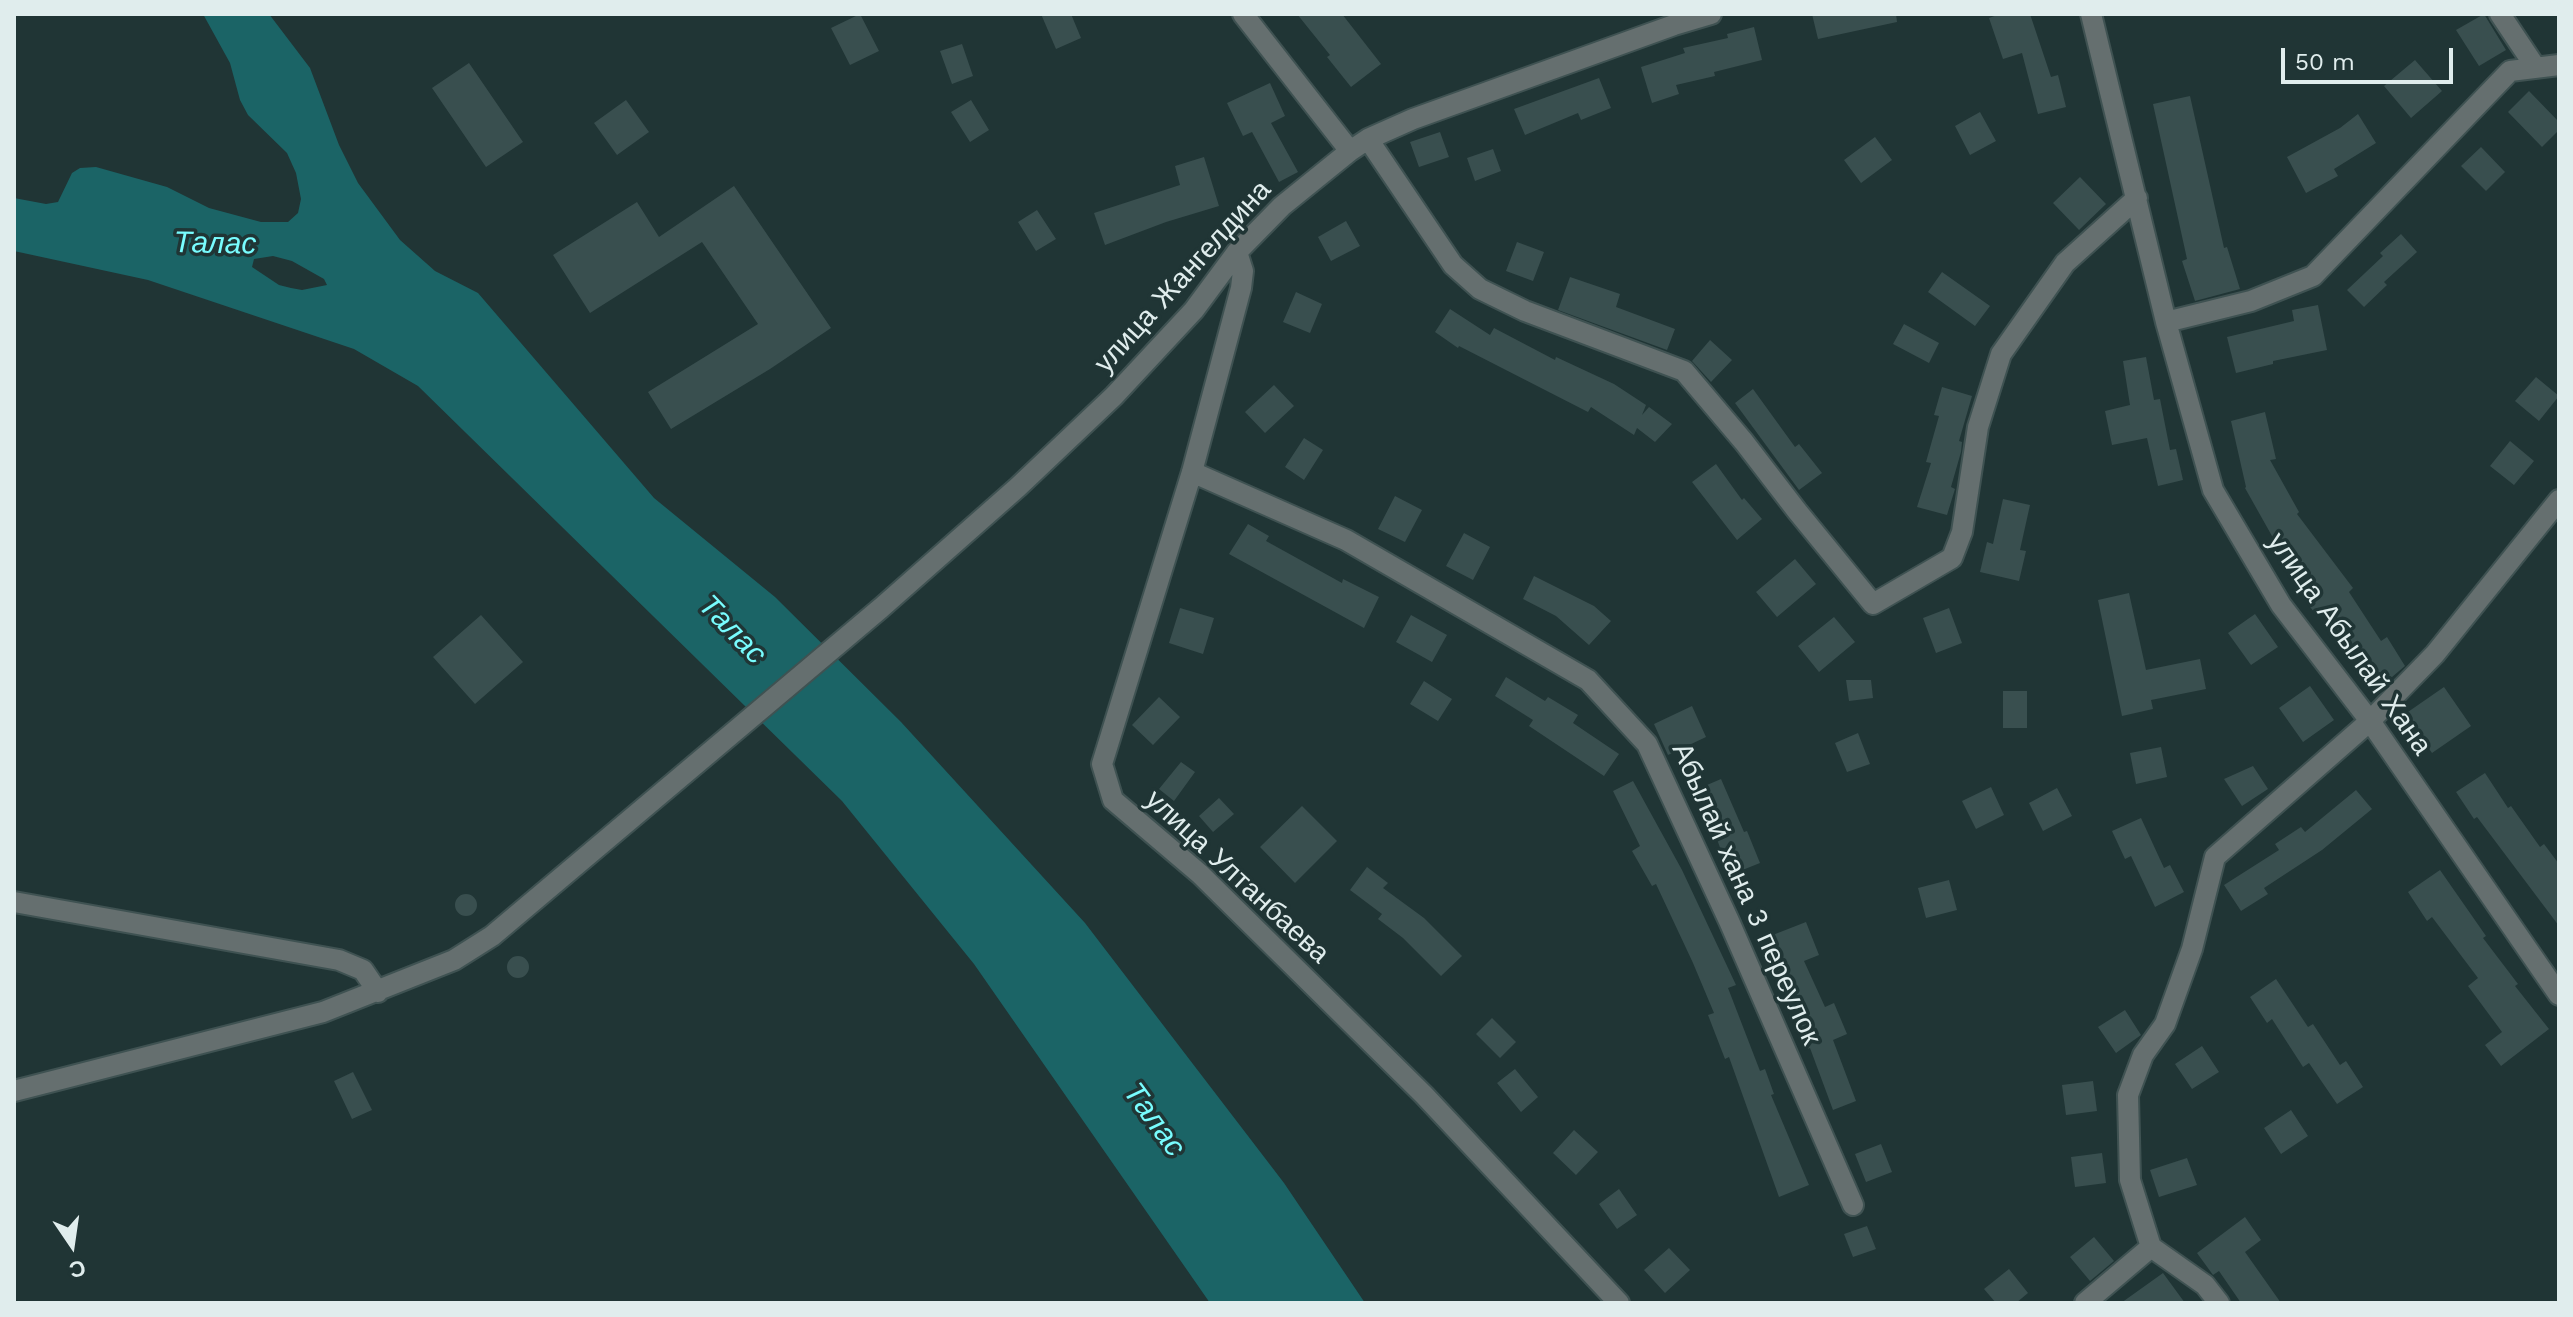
<!DOCTYPE html>
<html>
<head>
<meta charset="utf-8">
<style>
	body { margin:0 }
	#map { position:relative; width:2573px; height:1317px; overflow:hidden; background:#203535; font-family:"Work Sans",sans-serif }
	canvas { display:block }
	.frame { position:absolute; inset:0; border:16px solid #e0eded; pointer-events:none }
	.north { position:absolute; left:32px; top:1205px; width:80px; height:80px; -webkit-text-stroke:6px #203535; paint-order:stroke; rotate:167deg; font-size:22px; font-weight:700; line-height:32px; text-align:center; color:#e0eded }
	.north::after { content:''; display:block; margin:auto; width:28px; height:36px; background:#e0eded; clip-path:polygon(50% 0,100% 100%,50% 72%,0 100%) }
	.scale { position:absolute; left:2281px; top:48px; width:172px; height:36px; box-sizing:border-box; border:4px solid #e0eded; border-top:0; padding-left:10px; font-size:24px; line-height:28px; white-space:nowrap; color:#e0eded; -webkit-text-stroke:6px #203535; paint-order:stroke }
</style>
</head>
<body>
<div id="map">
<canvas width="2573" height="1317"></canvas>
<div class="frame"></div>
<div class="north">С</div>
<div class="scale">50 m</div>
</div>
<script>
const ctx = document.querySelector('canvas').getContext('2d');
ctx.lineJoin = 'round';
function paint(path, color) { ctx.fillStyle = color; ctx.fill(path, 'evenodd'); }
const poly = rows => new Path2D(rows.map(r => 'M' + r).join(''));
function strokePath(path, color, width, dash) { ctx.strokeStyle = color; ctx.lineWidth = width; ctx.lineCap = dash ? 'butt' : 'round'; ctx.setLineDash(dash || []); ctx.stroke(path); }
function drawText(font, color, halo, rows, align = 'center') {
  ctx.font = font + ' "Work Sans",sans-serif'; ctx.lineWidth = 7; ctx.setLineDash([]); ctx.textBaseline = 'middle'; ctx.strokeStyle = halo; ctx.fillStyle = color; for (const [text, x, y, turn = 0] of rows) {
    ctx.save(); ctx.translate(x, y); ctx.rotate((+turn || 0) * Math.PI / 180); ctx.textAlign = isNaN(turn) ? turn : align; if (halo) ctx.strokeText(text, 0, 0); ctx.fillText(text, 0, 0); ctx.restore();
  }
}
const water = poly([
	[203,14,269,14,310,68,339,145,358,183,400,240,435,271,478,293,654,498,775,597,901,722,1085,923,1284,1183,1365,1303,1210,1303,974,964,842,801,418,386,354,349,148,280,14,251,14,198,46,204,58,202,72,173,80,168,96,167,167,187,209,208,261,222,288,222,298,213,301,199,296,173,287,153,248,115,240,100,230,63],
	[273,256,292,261,324,279,327,285,302,290,291,288,279,285,252,267,254,259]
]);
const building = poly([
	[860,14,879,51,850,65,831,28],
	[1041,14,1071,14,1081,38,1056,49],
	[1297,14,1342,14,1381,64,1351,87,1327,57,1330,55],
	[1812,14,1896,14,1897,22,1818,39],
	[2000,14,2030,14,2051,77,2058,75,2066,107,2038,114,2022,53,2003,59,1989,18],
	[2484,14,2506,50,2479,66,2456,30],
	[1754,27,1762,60,1714,72,1715,76,1676,85,1679,94,1652,103,1641,67,1685,53,1683,48,1728,38,1727,34],
	[962,44,973,76,952,84,940,51],
	[2415,60,2442,91,2411,118,2384,86],
	[469,63,523,142,486,167,432,88],
	[1599,78,1611,108,1581,120,1578,113,1525,135,1514,109],
	[1270,83,1285,116,1271,123,1298,172,1279,182,1252,132,1243,136,1227,103],
	[2529,91,2559,122,2559,130,2542,147,2508,112],
	[2190,96,2224,248,2227,247,2240,289,2195,301,2182,261,2187,259,2153,104],
	[626,100,649,132,617,155,594,123],
	[971,100,989,130,970,142,951,112],
	[1980,112,1996,141,1970,155,1955,126],
	[2358,114,2376,143,2334,169,2338,176,2306,193,2287,157,2340,128],
	[1440,132,1449,157,1419,167,1410,142],
	[1875,137,1892,160,1861,183,1844,160],
	[2481,147,2505,172,2486,191,2461,166],
	[1493,149,1501,171,1475,181,1467,158],
	[1204,157,1219,206,1166,222,1105,245,1094,213,1180,185,1175,166],
	[2080,177,2106,204,2079,230,2053,203],
	[734,186,831,328,770,369,671,429,648,392,758,324,702,242,590,313,553,255,637,202,659,237],
	[1037,210,1056,239,1036,251,1018,222],
	[1346,221,1360,246,1331,261,1318,237],
	[2401,234,2417,252,2384,282,2387,285,2364,307,2347,290,2383,256,2380,253],
	[1517,242,1544,252,1533,281,1506,271],
	[1942,272,1990,306,1975,326,1928,292],
	[1570,277,1620,294,1616,307,1675,329,1667,350,1558,310],
	[1296,292,1322,304,1310,333,1283,322],
	[2318,305,2327,350,2273,361,2273,364,2236,373,2227,337,2294,321,2292,310],
	[1450,309,1490,335,1494,328,1555,360,1556,357,1614,384,1646,405,1642,415,1649,407,1672,424,1655,442,1637,428,1634,435,1591,407,1588,412,1459,346,1458,348,1435,332],
	[1904,324,1939,343,1929,363,1893,344],
	[1710,340,1732,360,1711,382,1692,361],
	[2146,357,2154,400,2160,399,2170,450,2176,449,2183,480,2158,486,2147,438,2112,445,2105,411,2130,405,2123,361],
	[2536,377,2559,396,2539,421,2515,401],
	[1274,385,1294,406,1265,433,1245,412],
	[1942,387,1972,396,1959,441,1962,442,1961,452,1951,487,1955,489,1947,515,1917,507,1931,463,1926,462,1939,416,1934,415],
	[1753,389,1795,447,1799,444,1822,473,1799,490,1735,403],
	[2265,412,2276,459,2270,460,2299,512,2297,514,2353,588,2349,592,2381,641,2387,637,2405,666,2379,688,2352,645,2349,646,2324,610,2317,616,2298,591,2302,588,2278,554,2281,552,2245,488,2246,487,2231,421],
	[1304,438,1323,450,1304,480,1285,467],
	[2510,441,2534,461,2514,485,2490,466],
	[1716,464,1742,500,1744,498,1762,519,1737,540,1692,482],
	[1395,496,1422,510,1405,542,1378,529],
	[2003,499,2030,505,2020,550,2026,551,2019,581,1980,572,1987,542,1993,544],
	[1248,524,1269,536,1266,541,1342,583,1343,579,1379,597,1364,628,1229,554],
	[1464,533,1490,547,1473,580,1446,566],
	[1795,559,1816,584,1777,617,1756,592],
	[1534,576,1594,606,1611,621,1589,645,1556,616,1523,599],
	[2129,593,2146,670,2200,659,2206,689,2151,700,2153,709,2122,716,2098,600],
	[1180,608,1214,618,1203,654,1169,643],
	[1949,608,1962,643,1936,653,1923,618],
	[2255,614,2278,647,2251,665,2228,633],
	[481,615,523,662,475,704,433,657],
	[1411,615,1447,635,1432,662,1396,642],
	[1834,617,1855,642,1819,672,1798,646],
	[1506,677,1545,701,1548,697,1578,715,1573,723,1619,754,1604,776,1529,726,1533,720,1495,696],
	[1846,680,1871,680,1873,698,1849,701],
	[1424,681,1452,699,1438,721,1410,704],
	[2310,686,2334,720,2303,742,2279,708],
	[2444,687,2471,726,2432,753,2405,714],
	[2003,691,2027,691,2027,728,2003,728],
	[1159,697,1180,717,1153,745,1132,725],
	[1692,706,1706,737,1668,755,1654,724],
	[1858,733,1870,764,1847,772,1835,743],
	[2161,747,2167,777,2136,784,2130,753],
	[1181,762,1195,772,1174,801,1159,789],
	[2253,766,2268,789,2242,806,2224,779],
	[2485,773,2508,808,2511,806,2540,847,2544,844,2559,864,2559,926,2477,817,2474,819,2456,792],
	[1721,779,1744,832,1747,831,1760,863,1730,875,1714,831,1711,832,1693,791],
	[1633,781,1682,870,1736,985,1728,988,1760,1071,1765,1069,1774,1094,1771,1095,1809,1185,1779,1197,1729,1057,1725,1059,1708,1015,1714,1013,1693,963,1656,884,1652,886,1632,851,1640,846,1613,791],
	[1991,787,2004,815,1976,829,1962,801],
	[2057,788,2072,816,2043,831,2029,803],
	[2356,790,2372,809,2322,850,2264,888,2268,894,2241,911,2224,885,2279,850,2275,844,2301,827,2305,832],
	[1219,798,1234,814,1213,832,1199,816],
	[1302,806,1337,841,1295,883,1260,847],
	[2141,818,2164,868,2170,865,2184,892,2155,907,2131,856,2125,859,2112,831],
	[1367,867,1388,883,1383,888,1424,918,1462,956,1441,976,1403,938,1378,919,1382,914,1350,890],
	[2440,870,2486,936,2483,938,2518,984,2515,986,2549,1029,2501,1066,2485,1045,2502,1032,2468,986,2478,978,2432,917,2427,921,2408,892],
	[1949,880,1957,910,1926,918,1918,888],
	'455 905a11 11 0 1 1 22 0a11 11 0 1 1-22 0Z',
	[1806,922,1819,955,1804,961,1825,1007,1834,1003,1847,1034,1833,1040,1856,1101,1833,1110,1810,1048,1805,1050,1793,1019,1796,1018,1765,938],
	'507 967a11 11 0 1 1 22 0a11 11 0 1 1-22 0Z',
	[2276,979,2308,1027,2313,1024,2340,1065,2346,1061,2363,1087,2337,1104,2309,1063,2303,1067,2272,1019,2267,1023,2250,997],
	[2125,1010,2141,1035,2116,1053,2098,1027],
	[1492,1018,1516,1042,1500,1058,1476,1034],
	[2202,1046,2219,1072,2192,1089,2175,1064],
	[1515,1069,1538,1097,1521,1112,1497,1083],
	[353,1072,372,1110,352,1119,334,1081],
	[2093,1081,2097,1111,2066,1115,2062,1085],
	[2291,1110,2308,1136,2281,1154,2264,1128],
	[1574,1130,1598,1152,1576,1175,1553,1153],
	[1881,1144,1892,1172,1866,1182,1855,1154],
	[2102,1153,2106,1183,2075,1187,2071,1157],
	[2187,1158,2197,1185,2159,1197,2150,1170],
	[1619,1189,1637,1215,1617,1229,1599,1204],
	[2245,1217,2261,1240,2245,1252,2281,1303,2241,1303,2219,1271,2213,1275,2197,1253],
	[1867,1226,1876,1249,1853,1257,1844,1234],
	[2094,1237,2114,1261,2090,1281,2070,1257],
	[1669,1248,1690,1270,1665,1293,1644,1270],
	[2009,1269,2028,1293,2016,1303,1996,1303,1984,1289],
	[2163,1273,2185,1303,2121,1303]
]);
const minor = poly([
	[1243,14,1350,151],
	[2091,14,2166,322,2213,490,2281,605,2370,721,2559,995],
	[2500,14,2536,68],
	[1368,139,1453,265,1480,289,1525,311,1684,371,1744,442,1797,511,1873,604,1952,558,1962,532,1978,427,2001,354,2065,263,2137,198],
	[1237,252,1243,271,1241,288,1192,472,1102,764,1113,800,1200,874,1424,1095,1619,1303],
	[2166,322,2251,301,2313,276,2510,71,2559,65],
	[1192,472,1346,540,1588,680,1647,744,1729,921,1853,1205],
	[14,902,339,960,363,970,378,992],
	[14,1091,323,1012,454,960,492,936,881,608,1018,487,1114,396,1194,310,1237,252,1282,206,1350,151,1368,139,1413,119,1674,25,1711,14],
	[2085,1303,2151,1247],
	[2219,1303,2205,1285,2151,1247,2130,1180,2128,1095,2143,1055,2165,1024,2192,949,2215,857,2370,721,2435,654,2559,500]
]);
const streetNames = [
	["улица Жангелдина",1183,277,-48],
	["улица Абылай Хана",2349,644,55],
	["улица Ултанбаева",1237,877,43],
	["Абылай хана 3 переулок",1746,894,66]
];
const waterNames = [
	["Талас",215,244,1],
	["Талас",732,630,46],
	["Талас",1154,1120,54]
];
paint(water, '#1b6466');
paint(building, '#394f4f');
strokePath(minor, '#3f5252', 24);
strokePath(minor, '#656f6f', 20);
drawText('28px', '#e0eded', '#203535', streetNames);
drawText('italic 30px', '#78fcfe', '#203535', waterNames);
</script>
</body>
</html>
